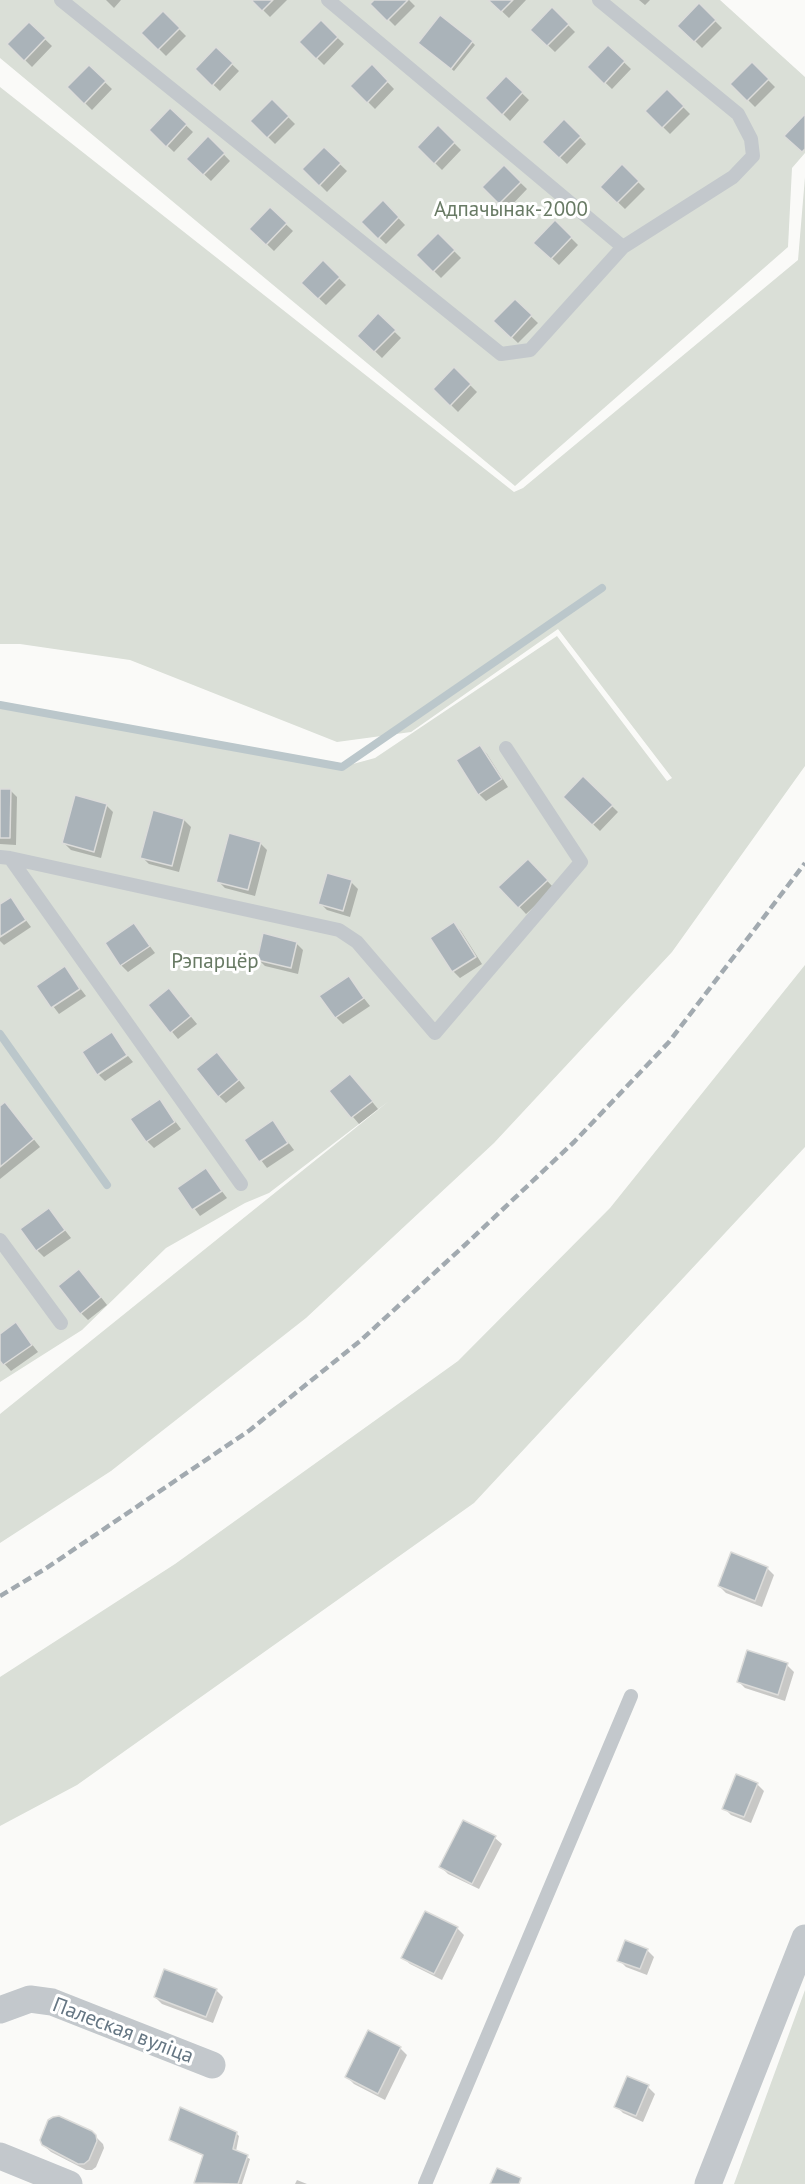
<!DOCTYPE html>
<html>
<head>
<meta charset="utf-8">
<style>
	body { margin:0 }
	canvas { display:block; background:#fafaf8 }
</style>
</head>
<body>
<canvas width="805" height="2184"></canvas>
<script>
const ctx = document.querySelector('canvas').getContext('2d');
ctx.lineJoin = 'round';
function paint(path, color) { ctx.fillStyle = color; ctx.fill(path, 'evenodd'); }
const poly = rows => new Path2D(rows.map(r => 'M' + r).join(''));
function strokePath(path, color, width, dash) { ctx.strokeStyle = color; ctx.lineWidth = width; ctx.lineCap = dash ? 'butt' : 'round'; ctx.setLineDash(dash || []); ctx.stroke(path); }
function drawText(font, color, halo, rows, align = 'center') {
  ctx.font = font + ' "PT Sans",sans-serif'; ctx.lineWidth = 6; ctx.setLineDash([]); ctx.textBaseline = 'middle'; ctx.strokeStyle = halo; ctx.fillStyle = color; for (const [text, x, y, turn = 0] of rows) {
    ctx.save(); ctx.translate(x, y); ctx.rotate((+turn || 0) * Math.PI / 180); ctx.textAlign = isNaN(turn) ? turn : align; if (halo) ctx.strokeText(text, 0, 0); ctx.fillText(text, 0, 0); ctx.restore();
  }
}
const green = poly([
	[0,0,720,0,805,77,805,153,792,168,788,247,515,486,0,58],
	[0,87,514,492,523,488,798,260,805,177,805,766,672,952,494,1143,306,1318,111,1471,0,1543,0,1414,389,1101,269,1193,245,1203,166,1248,82,1330,0,1382,0,705,342,767,375,758,557,636,667,781,672,778,558,629,411,732,337,742,130,660,20,644,0,644],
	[805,965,805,1147,474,1503,77,1785,0,1826,0,1677,175,1564,458,1361,610,1208],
	[805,1990,805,2184,734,2184]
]);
const shadow = poly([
	[106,0,121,0,114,8],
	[253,0,287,0,270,17],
	[376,0,409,0,415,6,395,26,373,4],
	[490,0,526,0,509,18],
	[639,0,650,0,645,5],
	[699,5,722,28,702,48,680,26],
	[552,9,575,32,555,52,532,30],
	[163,13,186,36,166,56,143,33],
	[321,22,344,44,324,65,301,42],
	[29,24,52,46,32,67,9,44],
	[472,42,475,45,454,71,423,46],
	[608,47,631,69,612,89,589,67],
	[216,49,239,71,220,91,197,69],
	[752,64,775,87,755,107,732,84],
	[372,66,394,89,375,109,352,86],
	[89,67,112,89,92,110,69,87],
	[506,78,529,100,510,121,487,98],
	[667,91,690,114,670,134,647,111],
	[272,101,295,124,275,144,252,121],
	[170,110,193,132,174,152,151,130],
	[564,121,586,144,567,164,544,142],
	[438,127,461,150,442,170,419,147],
	[208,138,230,161,211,181,188,159],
	[324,149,347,171,327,192,304,169],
	[622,166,645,189,625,209,602,187],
	[504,167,527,189,507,210,484,187],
	[383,202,405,225,386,244,363,222],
	[270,209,293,231,274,251,251,229],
	[555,222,578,245,559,265,536,243],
	[438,235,461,258,441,278,418,255],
	[323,263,346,285,326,305,303,283],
	[515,301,538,323,518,343,495,321],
	[378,316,401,338,382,358,359,336],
	[454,369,477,392,458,412,435,389],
	[480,747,487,754,508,787,486,801,479,794],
	[583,778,618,812,600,831,565,797],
	[0,790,10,790,17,797,16,845,0,844],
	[106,805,113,812,101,858,71,850,64,843],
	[184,820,191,827,179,872,149,864,142,857],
	[260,843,267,850,255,896,225,888,218,881],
	[528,861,554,888,526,914,501,887],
	[351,882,358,889,350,917,327,910,320,903],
	[10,899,31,927,4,945,0,941,0,906],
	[454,924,461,931,482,964,460,978,453,971,432,938],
	[134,925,155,953,128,972,121,965],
	[296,943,303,950,298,974,265,966,258,959],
	[65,968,86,996,59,1014,38,986],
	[348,978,370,1006,343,1024,336,1017],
	[169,990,197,1024,178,1039,150,1005],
	[128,1056,133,1062,105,1081,99,1075],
	[224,1061,245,1088,226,1103,219,1096],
	[357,1083,378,1109,359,1124,331,1091],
	[160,1101,181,1129,154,1148,147,1141],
	[0,1108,11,1111,40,1147,0,1179],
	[273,1122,294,1150,267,1168,246,1140],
	[206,1170,227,1198,200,1216,179,1188],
	[49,1210,71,1238,44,1257,37,1250],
	[86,1278,107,1305,88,1320,81,1313],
	[16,1324,38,1352,11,1371,0,1359,0,1336],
	[767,1568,774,1575,762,1607,726,1593,719,1586],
	[787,1665,794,1672,785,1701,745,1688,738,1681],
	[757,1784,764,1791,751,1823,731,1815,724,1808],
	[495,1838,502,1844,479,1889,448,1874,441,1867],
	[457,1928,464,1935,442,1980,410,1964,403,1958],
	[647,1950,654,1957,647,1975,626,1967,619,1960],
	[216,1990,223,1997,213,2023,162,2004,155,1997],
	[400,2048,407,2055,385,2100,354,2084,347,2077],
	[648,2087,655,2094,643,2122,623,2113,616,2106],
	[91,2132,103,2144,104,2148,96,2167,92,2170,86,2170,51,2152,43,2145],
	[236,2133,239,2136,236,2151,250,2159,242,2184,197,2184,195,2183,204,2156,170,2140],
	[297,2180,307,2184,295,2184]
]);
const stream = poly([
	[0,705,342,767,602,588],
	[0,1034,107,1185]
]);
const building = poly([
	[251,0,273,0,262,11,251,0],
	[374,0,408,0,387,21,370,4,374,0],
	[488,0,513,0,501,12,488,0],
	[699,3,716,20,694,42,677,26,699,3],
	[552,7,569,24,547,46,530,30,552,7],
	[163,11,180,28,158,50,141,33,163,11],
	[440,15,473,41,451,69,418,43,440,15],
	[321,20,338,37,316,59,299,42,321,20],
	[29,22,46,38,24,61,7,44,29,22],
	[608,45,625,61,604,84,587,67,608,45],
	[216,47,233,63,212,86,195,69,216,47],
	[752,62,769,79,747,101,730,84,752,62],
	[372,64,388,81,367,103,350,86,372,64],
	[89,65,106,81,84,104,67,87,89,65],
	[506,76,523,92,502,115,485,98,506,76],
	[667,89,684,106,662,128,645,111,667,89],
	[272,99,289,116,267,138,250,121,272,99],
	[170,108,187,124,166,147,149,130,170,108],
	[805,114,805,149,802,152,784,136,805,114],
	[564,119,581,136,559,158,542,142,564,119],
	[438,125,455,142,434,164,417,147,438,125],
	[208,136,225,153,203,175,186,159,208,136],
	[324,147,341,163,319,186,302,169,324,147],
	[622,164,639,181,617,203,600,187,622,164],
	[504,165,521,182,499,204,482,187,504,165],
	[383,200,399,217,378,239,361,222,383,200],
	[270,207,287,223,266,245,249,229,270,207],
	[555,220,572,237,551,259,533,243,555,220],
	[438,233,455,250,433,272,416,255,438,233],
	[323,260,340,277,318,299,301,283,323,260],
	[515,299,532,315,511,338,493,321,515,299],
	[378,313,396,330,374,352,357,336,378,313],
	[454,367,471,384,450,406,433,389,454,367],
	[480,745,502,779,478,795,456,760,480,745],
	[583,776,613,805,592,825,563,797,583,776],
	[0,789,11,789,10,838,0,838,0,789],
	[75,795,107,804,94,852,62,843,75,795],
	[153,810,184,819,172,866,140,858,153,810],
	[229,833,261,842,248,890,216,882,229,833],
	[528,859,548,880,518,908,498,887,528,859],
	[327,873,352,880,343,911,318,904,327,873],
	[11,897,26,920,0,937,0,904,11,897],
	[454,922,476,957,452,972,430,938,454,922],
	[134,923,150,946,120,966,105,943,134,923],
	[263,933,297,942,291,968,257,960,263,933],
	[65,966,80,989,51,1008,36,986,65,966],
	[349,976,364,998,335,1018,319,996,349,976],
	[169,988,191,1016,170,1033,148,1005,169,988],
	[112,1032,127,1055,97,1075,82,1052,112,1032],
	[217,1052,239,1080,218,1097,196,1069,217,1052],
	[350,1074,373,1101,351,1118,329,1091,350,1074],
	[160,1099,175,1122,146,1142,130,1119,160,1099],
	[5,1102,34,1139,0,1167,0,1106,5,1102],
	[273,1120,288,1143,259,1162,244,1140,273,1120],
	[206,1168,222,1191,192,1210,177,1188,206,1168],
	[49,1208,65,1230,36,1251,20,1229,49,1208],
	[79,1269,101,1297,80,1314,58,1286,79,1269],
	[16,1322,32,1345,3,1365,0,1361,0,1334,16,1322],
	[731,1552,768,1567,755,1601,718,1586,731,1552],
	[747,1650,788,1663,778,1695,737,1682,747,1650],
	[736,1774,758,1783,744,1817,722,1809,736,1774],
	[463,1820,496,1836,472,1884,439,1867,463,1820],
	[425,1911,458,1927,434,1974,401,1958,425,1911],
	[625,1940,648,1949,640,1969,617,1961,625,1940],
	[164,1969,217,1989,206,2017,154,1997,164,1969],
	[368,2030,401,2047,378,2094,345,2077,368,2030],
	[627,2076,649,2085,636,2116,614,2107,627,2076],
	[180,2107,237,2132,233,2149,248,2155,238,2184,194,2183,203,2155,169,2140,180,2107],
	[59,2116,92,2131,96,2135,97,2141,89,2160,84,2164,78,2164,42,2145,40,2140,48,2120,53,2117,59,2116],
	[497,2168,521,2178,519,2184,490,2184,497,2168]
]);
const lane = poly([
	[61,0,501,354,530,350,623,247,733,177,753,156,751,139,738,114,599,0],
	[328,0,623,247],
	[0,857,10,858,241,1184],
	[10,858,339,930,357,942,435,1033,581,862,506,748],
	[0,1240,61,1323],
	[425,2184,631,1696]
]);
const street = poly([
	[0,2010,30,1999,52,2002,212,2065],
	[0,2156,69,2184],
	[708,2184,805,1938]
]);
const rail = poly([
	[0,1596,45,1569,250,1430,360,1341,466,1244,574,1142,669,1042,805,863]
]);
const parkNames = [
	["Адпачынак-2000",511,210],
	["Рэпарцёр",215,962]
];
const streetNames = [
	["Палеская вуліца",123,2031,21]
];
paint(green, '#dadfd7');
paint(shadow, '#0003');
strokePath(stream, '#bbc7cb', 8);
paint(building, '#aab3b9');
strokePath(building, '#dcdcda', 1.5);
strokePath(lane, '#c3c8cc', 14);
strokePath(street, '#c3c8cc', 27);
strokePath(rail, '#a2aab0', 4.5, [9, 4.5]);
drawText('21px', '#687a64', '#fff', parkNames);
drawText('21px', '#657683', '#fff', streetNames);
</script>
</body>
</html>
